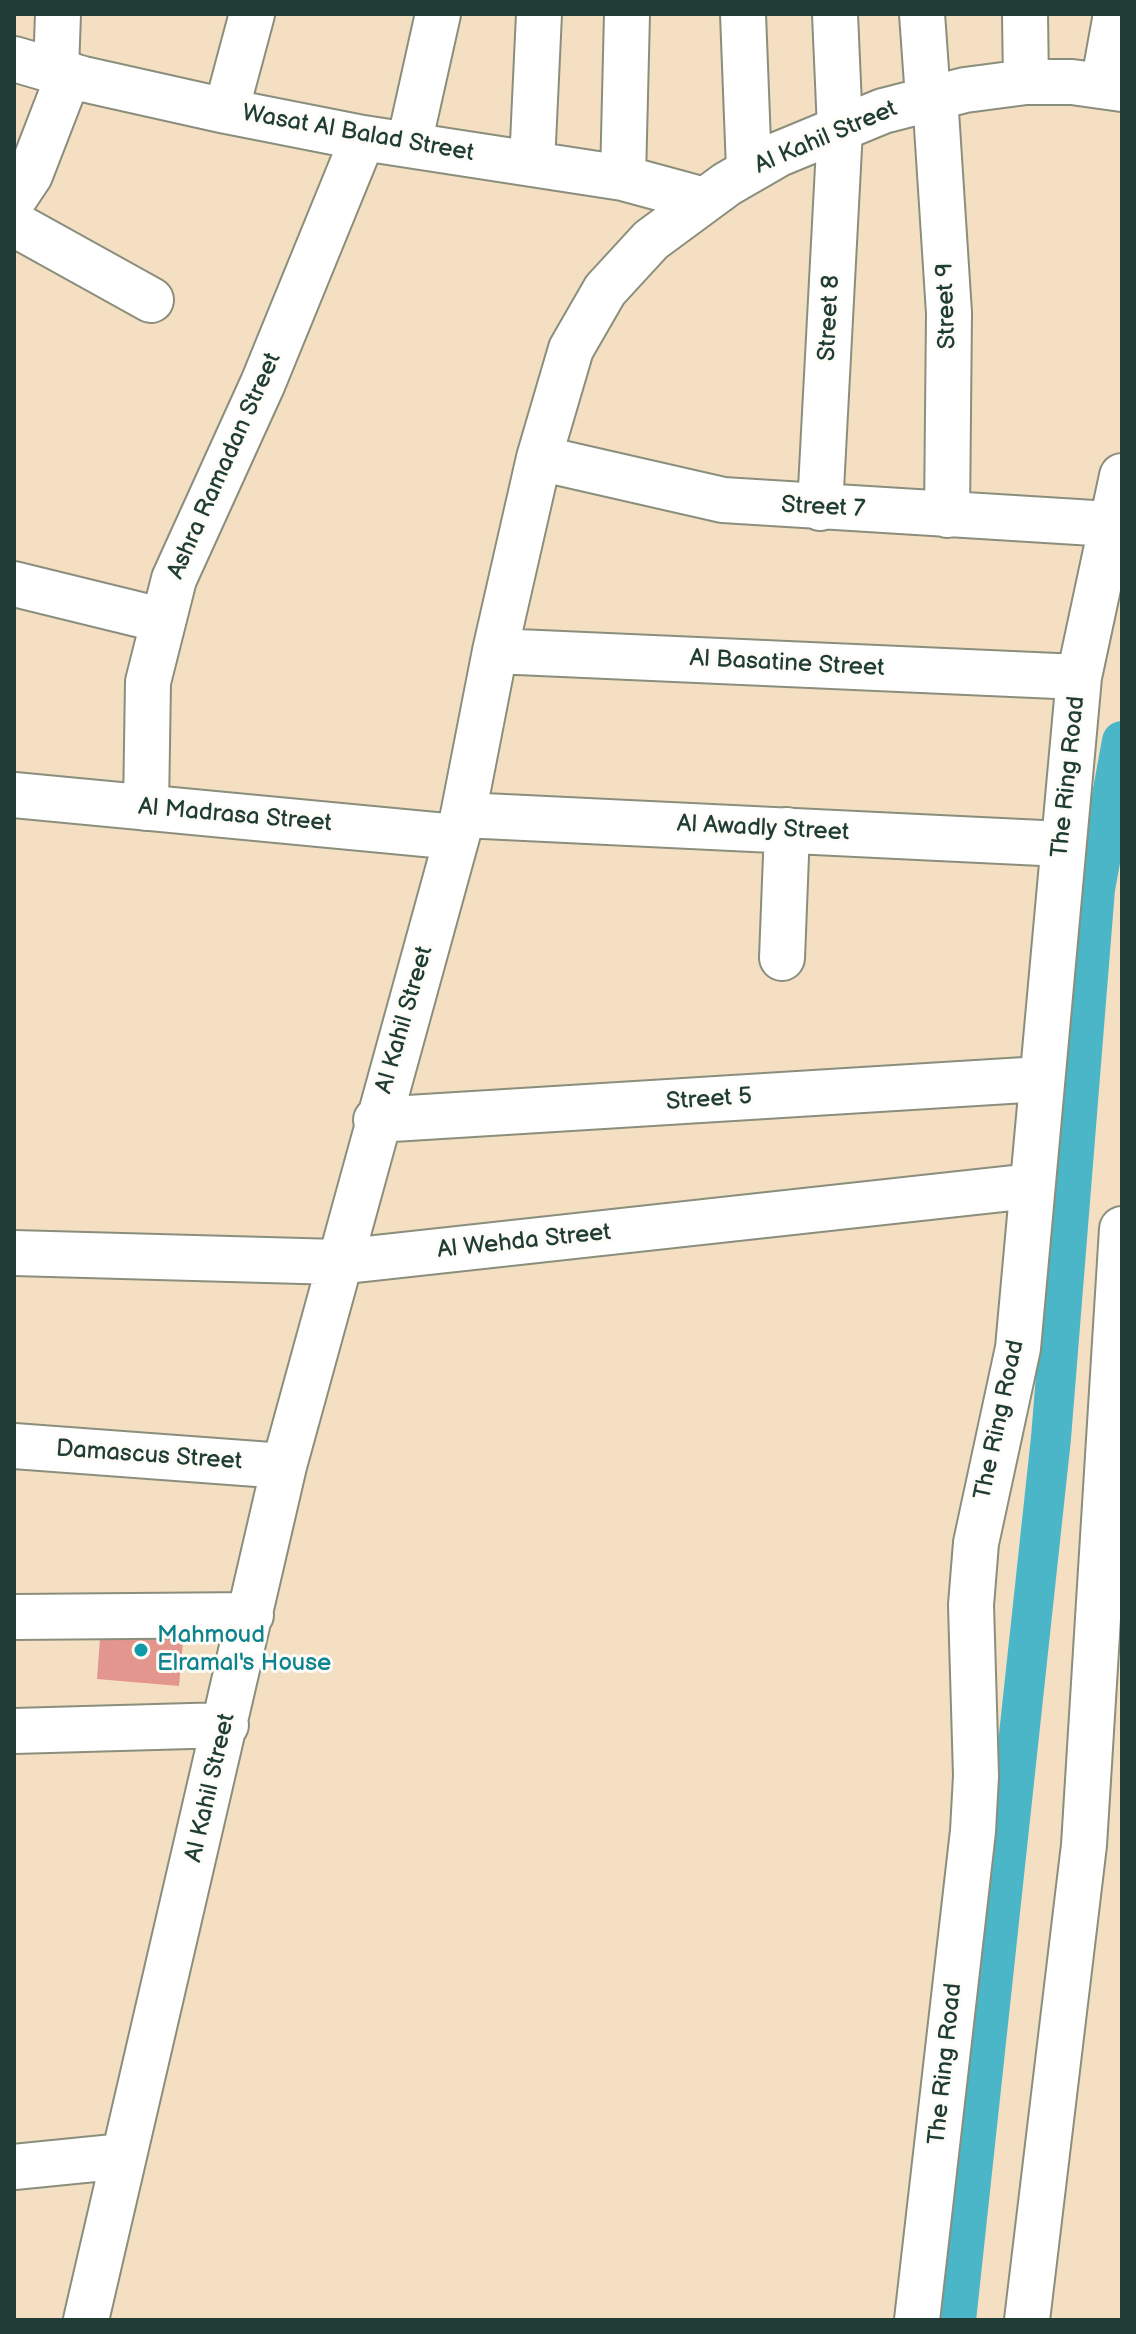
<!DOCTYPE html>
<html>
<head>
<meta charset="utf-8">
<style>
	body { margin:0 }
	#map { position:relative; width:1136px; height:2334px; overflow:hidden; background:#f4dfc3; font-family:"Balsamiq Sans",sans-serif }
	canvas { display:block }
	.frame { position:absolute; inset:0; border:16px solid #1f3d34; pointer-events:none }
</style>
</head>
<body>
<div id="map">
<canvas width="1136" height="2334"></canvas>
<div class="frame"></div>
</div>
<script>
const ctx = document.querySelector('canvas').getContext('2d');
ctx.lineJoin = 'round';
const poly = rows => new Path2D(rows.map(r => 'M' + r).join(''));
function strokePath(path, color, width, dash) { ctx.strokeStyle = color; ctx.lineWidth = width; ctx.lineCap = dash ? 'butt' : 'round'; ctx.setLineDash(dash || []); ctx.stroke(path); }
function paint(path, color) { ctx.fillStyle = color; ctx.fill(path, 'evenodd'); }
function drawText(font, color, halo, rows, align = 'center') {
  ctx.font = font + ' "Balsamiq Sans",sans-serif'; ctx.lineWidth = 6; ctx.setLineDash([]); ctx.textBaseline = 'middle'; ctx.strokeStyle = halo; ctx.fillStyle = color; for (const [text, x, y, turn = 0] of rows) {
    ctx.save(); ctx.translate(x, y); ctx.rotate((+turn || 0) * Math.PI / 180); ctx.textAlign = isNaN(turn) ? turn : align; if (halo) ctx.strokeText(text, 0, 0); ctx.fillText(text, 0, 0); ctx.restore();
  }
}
const canal = poly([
	[956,2320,1051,1438,1095,889,1122,741]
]);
const building = poly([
	[101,1625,184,1631,179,1686,97,1679]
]);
const minor = poly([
	[743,14,749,169],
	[922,14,928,98],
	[1025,14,1026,82],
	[14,59,83,79,226,111,363,138,623,178,704,200],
	[56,70,58,14],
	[1103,86,1116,14],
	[935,96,949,313,947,515],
	[226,111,252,14],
	[409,144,438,14],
	[532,164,539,14],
	[623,178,627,14],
	[14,199,30,175,69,74],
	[14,224,151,300],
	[539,458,723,500,1110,524],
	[820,508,840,129,835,14],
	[14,584,161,620],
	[495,651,1079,677],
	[14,795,456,837],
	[146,808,148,682,174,579,263,383,363,138],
	[463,815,1063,844],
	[782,958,787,830],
	[376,1120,1041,1079],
	[14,1253,338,1262,1031,1186],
	[14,1446,284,1466],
	[14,1617,251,1615],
	[14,1731,226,1725],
	[14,2167,124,2156],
	[86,2320,284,1466,463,815,495,651,539,458,571,349,605,290,651,240,727,184,779,154,883,111,965,90,1026,82,1072,82,1122,89],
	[917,2320,973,1831,976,1776,971,1605,976,1543,1018,1348,1079,677,1122,476],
	[1027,2320,1084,1845,1122,1229]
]);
const markers = [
	[141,1650,8,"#0f9aa8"]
];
const streetNames = [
	["Wasat Al Balad Street",358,134,10],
	["Al Kahil Street",826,138,-23],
	["Street 9",947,306,-92],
	["Street 8",830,318,-87],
	["Ashra Ramadan Street",225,466,-66],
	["Street 7",823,508,3],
	["Al Basatine Street",787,664,3],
	["The Ring Road",1069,777,-84],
	["Al Madrasa Street",235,816,5],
	["Al Awadly Street",763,829,3],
	["Al Kahil Street",405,1020,-74],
	["Street 5",709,1100,-4],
	["Al Wehda Street",524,1242,-6],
	["The Ring Road",1000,1420,-78],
	["Damascus Street",149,1456,4],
	["Al Kahil Street",211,1788,-77],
	["The Ring Road",946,2064,-84]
];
const cultureNames = [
	["Mahmoud",157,1636],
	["Elramal's House",157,1664]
];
strokePath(canal, '#4ab6c7', 40);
paint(building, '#e3968d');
strokePath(minor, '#8a8e7c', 48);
strokePath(minor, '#fff', 44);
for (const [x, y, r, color] of markers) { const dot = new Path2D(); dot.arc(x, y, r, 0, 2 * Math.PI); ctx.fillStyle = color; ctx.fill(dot); strokePath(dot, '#fdfcf7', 3); }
drawText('24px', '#1f3d34', '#fdfcf7', streetNames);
drawText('24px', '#0d838f', '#fdfcf7', cultureNames, 'left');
</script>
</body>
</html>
